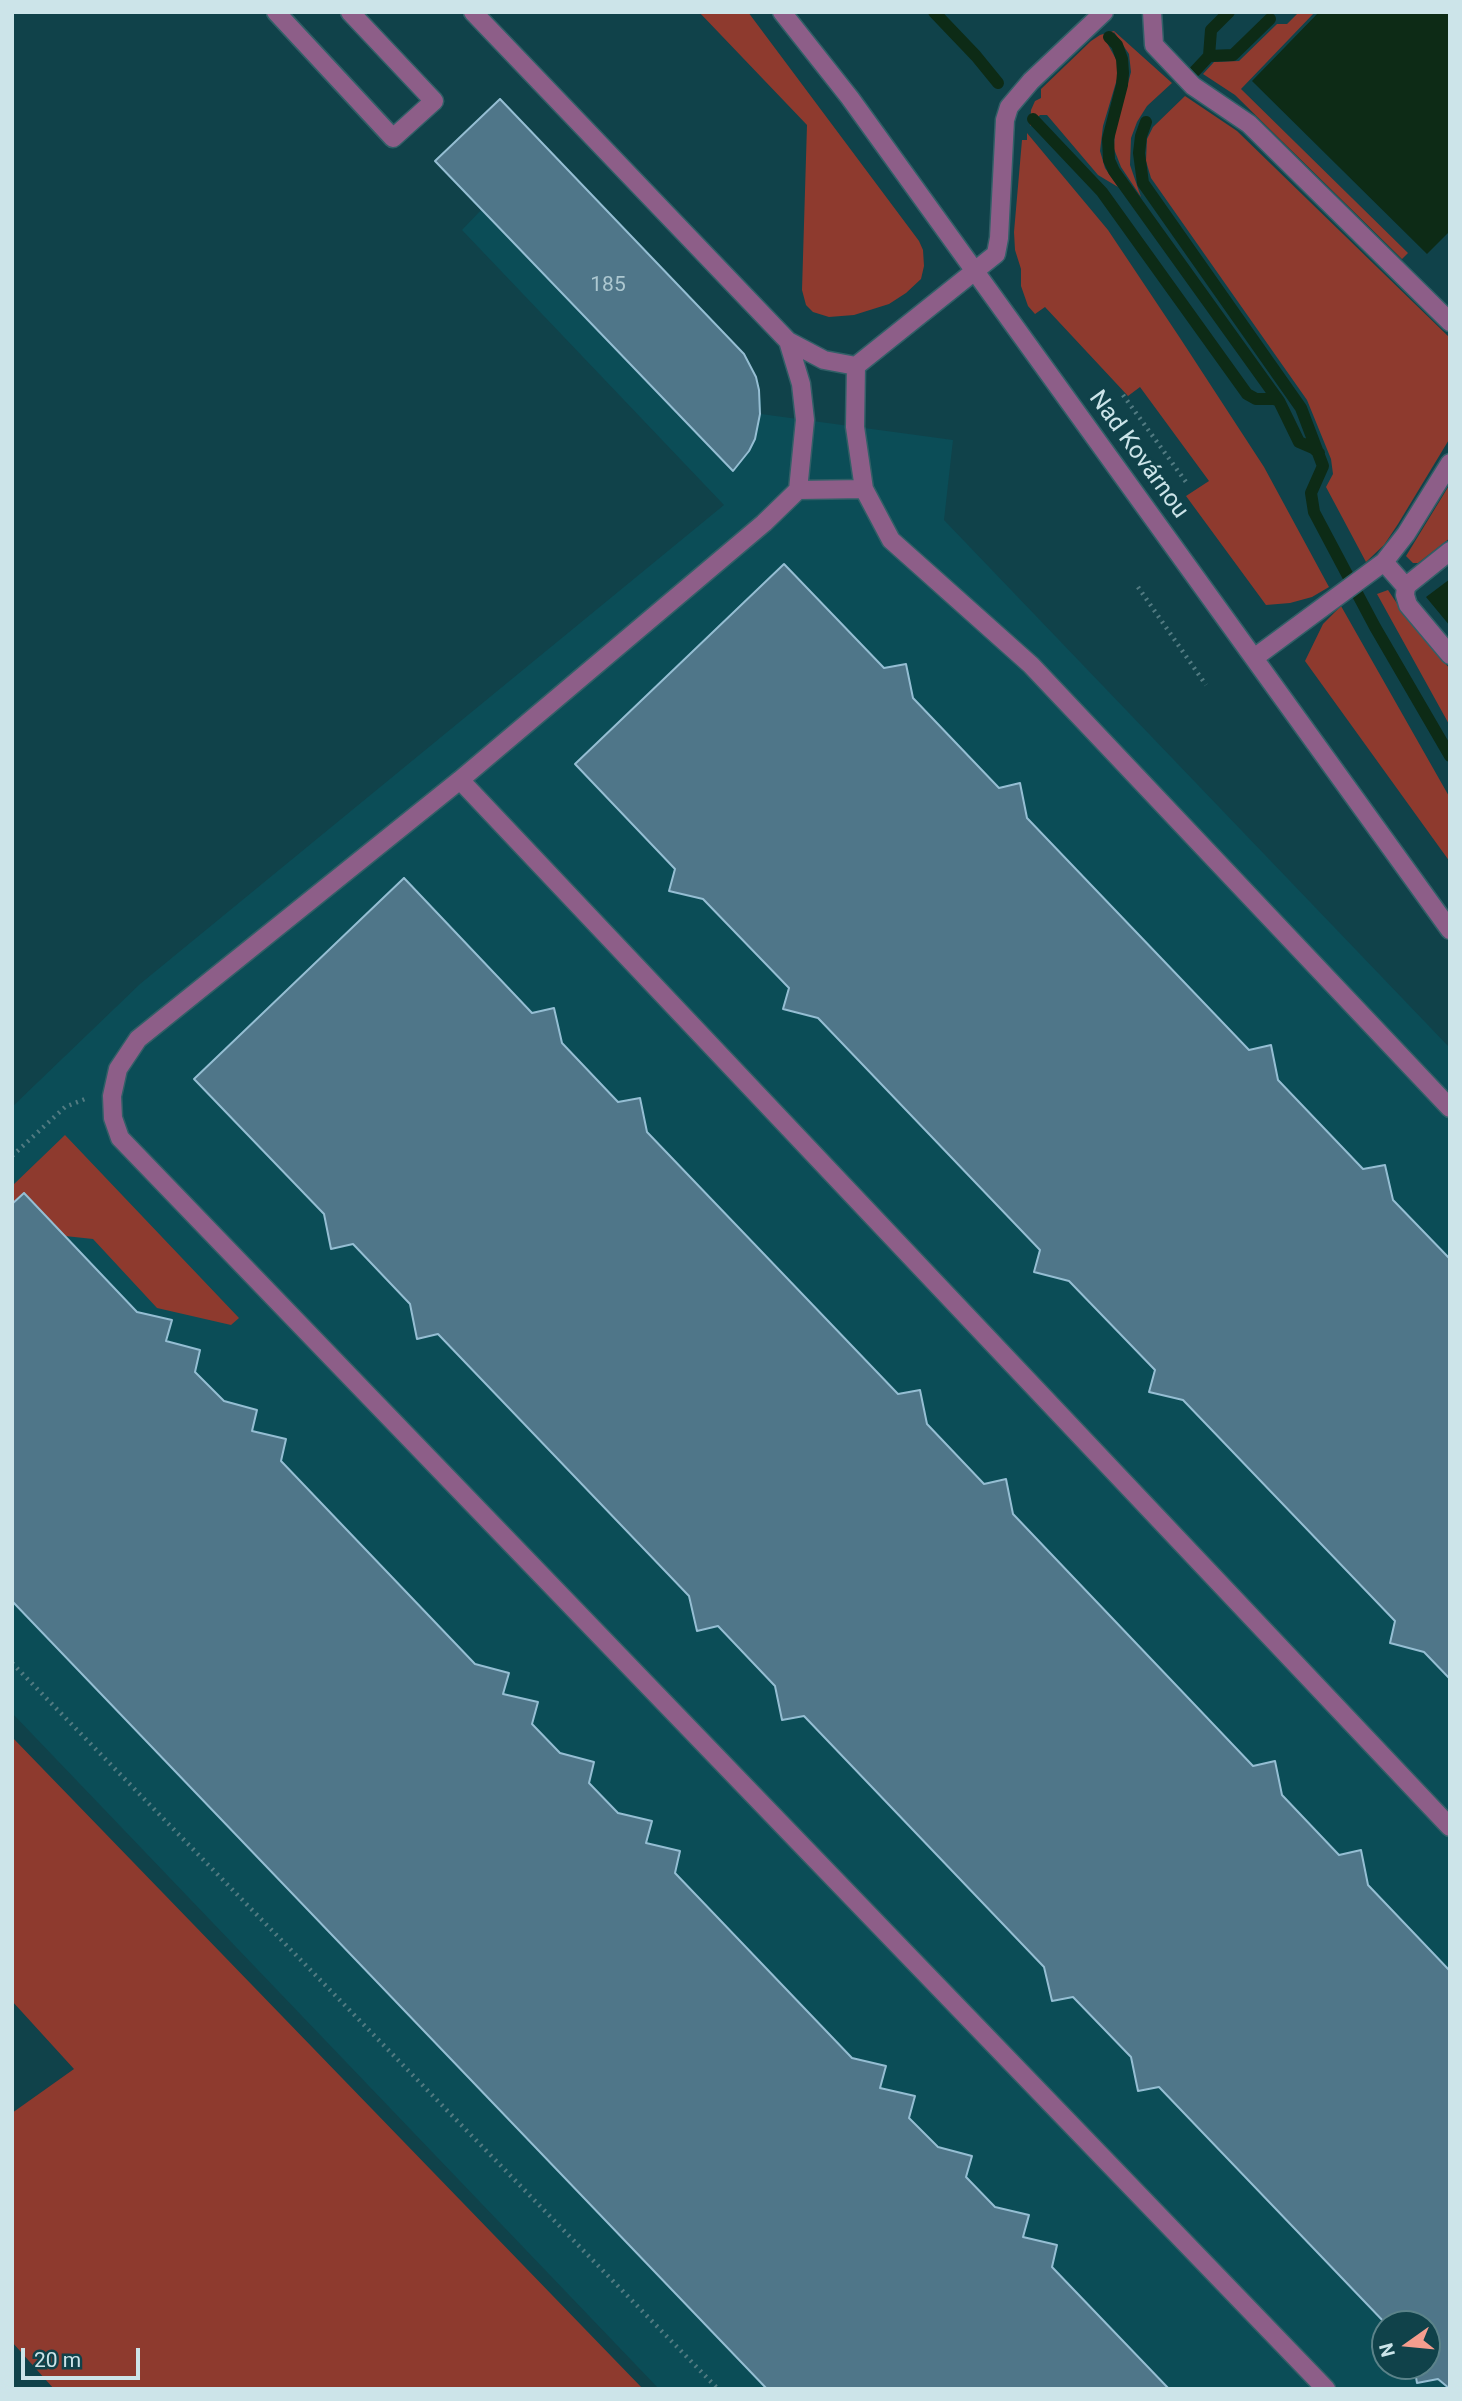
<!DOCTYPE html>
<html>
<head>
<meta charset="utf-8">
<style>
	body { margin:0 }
	#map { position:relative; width:1462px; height:2401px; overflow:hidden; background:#10424a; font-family:Roboto,sans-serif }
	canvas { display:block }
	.frame { position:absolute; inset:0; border:14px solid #cce4e9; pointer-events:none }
	.north { position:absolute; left:1371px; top:2310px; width:70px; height:70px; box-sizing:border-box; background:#10424a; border:2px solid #5b838a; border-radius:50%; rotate:255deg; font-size:19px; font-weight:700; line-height:28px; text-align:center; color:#cce4e9 }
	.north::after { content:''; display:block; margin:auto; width:24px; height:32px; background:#f59d8e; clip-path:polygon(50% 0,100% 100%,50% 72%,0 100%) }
	.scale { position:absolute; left:21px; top:2348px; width:119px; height:32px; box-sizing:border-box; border:4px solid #cce4e9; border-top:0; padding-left:9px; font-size:21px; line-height:24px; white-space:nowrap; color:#cce4e9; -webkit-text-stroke:5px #10424a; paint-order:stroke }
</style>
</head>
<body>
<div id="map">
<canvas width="1462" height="2401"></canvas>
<div class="frame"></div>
<div class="north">N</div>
<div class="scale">20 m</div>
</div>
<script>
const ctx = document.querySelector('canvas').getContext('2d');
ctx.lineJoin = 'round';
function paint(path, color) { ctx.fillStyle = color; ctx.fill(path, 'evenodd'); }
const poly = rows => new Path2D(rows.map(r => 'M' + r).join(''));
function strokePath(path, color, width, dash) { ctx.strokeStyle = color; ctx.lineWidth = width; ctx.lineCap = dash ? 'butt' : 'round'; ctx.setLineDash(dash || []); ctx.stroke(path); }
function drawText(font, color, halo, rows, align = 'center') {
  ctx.font = font + ' Roboto,sans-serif'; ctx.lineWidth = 5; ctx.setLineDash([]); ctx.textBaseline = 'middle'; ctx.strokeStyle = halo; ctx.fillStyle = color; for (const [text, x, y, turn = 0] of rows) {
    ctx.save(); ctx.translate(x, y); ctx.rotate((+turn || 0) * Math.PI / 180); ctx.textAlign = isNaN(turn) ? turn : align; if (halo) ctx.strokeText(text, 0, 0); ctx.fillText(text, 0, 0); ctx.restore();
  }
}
const built = poly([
	[500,99,744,354,756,377,761,401,761,414,953,440,944,520,1450,1048,1450,2389,659,2389,12,1713,12,1107,140,984,724,505,462,230,482,209,435,161],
	[1385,2324,1427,2324,1427,2366,1385,2366]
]);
const green = poly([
	[699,12,748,12,919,241,923,250,924,266,921,279,906,293,889,304,854,315,829,317,813,312,806,305,802,290,807,125],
	[1299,12,1315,12,1241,89,1408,253,1402,259,1235,95,1203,74,1214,62,1239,61,1277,24,1287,24],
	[1114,31,1172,83,1147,106,1137,122,1131,138,1130,165,1141,197,1121,167,1114,149,1115,132,1131,72,1129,54,1114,32,1106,41,1117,61,1117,79,1103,126,1100,151,1105,168,1118,187,1098,175,1047,115,1040,115,1030,126,1031,110,1035,101,1041,98,1041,89,1091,41,1100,35],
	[1185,96,1237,131,1450,338,1450,438,1398,524,1384,545,1366,562,1326,487,1333,474,1331,459,1307,400,1151,178,1146,161,1147,139,1153,127],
	[1027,133,1108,230,1180,338,1264,467,1329,587,1312,597,1290,603,1266,605,1186,496,1209,481,1140,387,1128,396,1045,307,1035,314,1028,306,1021,286,1021,269,1015,250,1014,232,1022,140,1027,140],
	[1450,484,1450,538,1418,563,1413,563,1406,556],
	[1388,590,1404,614,1450,669,1450,726,1377,594],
	[1341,606,1450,798,1450,862,1305,661,1323,624],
	[65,1135,239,1318,231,1325,157,1308,93,1239,65,1236,24,1193,12,1204,12,1186],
	[12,1737,643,2389,54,2389,12,2342,12,2113,74,2069,12,2001]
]);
const water = poly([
	[1319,12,1450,12,1450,231,1427,254,1252,81],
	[1450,579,1450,626,1426,597]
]);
const stream = poly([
	[934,12,976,56,998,83],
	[1109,37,1117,45,1122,59,1123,73,1122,85,1108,139,1109,160,1114,171,1279,401,1299,442,1313,448,1319,453],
	[1209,56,1233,55,1270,19],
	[1195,71,1209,56,1211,30,1229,12],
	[1033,119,1102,192,1247,394,1256,399,1274,399,1279,401],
	[1146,122,1141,136,1139,153,1143,183,1301,408,1323,466,1311,493,1314,512,1375,627,1450,756]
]);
const building = poly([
	[500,99,744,354,756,377,759,390,760,414,755,439,749,451,733,471,435,161,500,99],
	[784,564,884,668,906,664,913,698,999,788,1020,783,1027,818,1249,1050,1271,1045,1278,1080,1363,1169,1385,1165,1393,1200,1450,1259,1450,1679,1424,1652,1390,1643,1395,1621,1183,1400,1149,1392,1155,1370,1069,1281,1034,1272,1040,1250,818,1018,783,1009,789,988,703,899,669,891,675,869,575,764,784,564],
	[404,878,532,1013,554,1008,562,1043,618,1102,640,1098,647,1132,898,1394,920,1390,927,1424,984,1484,1006,1479,1013,1514,1253,1766,1275,1761,1282,1795,1339,1855,1361,1850,1368,1885,1450,1971,1450,2389,1438,2379,1417,2383,1414,2366,1427,2366,1427,2324,1386,2324,1159,2087,1138,2091,1131,2057,1073,1997,1052,2001,1044,1967,804,1716,782,1720,775,1686,718,1626,697,1631,689,1596,438,1334,417,1339,410,1304,353,1244,331,1249,324,1214,194,1079,404,878],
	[24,1193,137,1312,172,1320,166,1341,200,1350,195,1372,224,1401,257,1410,252,1431,286,1439,281,1461,475,1664,509,1673,503,1694,538,1702,532,1724,560,1753,594,1762,589,1783,618,1813,652,1821,646,1843,680,1851,675,1873,852,2058,886,2066,880,2088,915,2096,909,2118,938,2147,972,2156,966,2177,995,2207,1029,2215,1023,2237,1057,2245,1052,2267,1169,2389,767,2389,12,1601,12,1204,24,1193]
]);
const path = poly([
	[1123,395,1186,482],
	[1138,587,1206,685],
	[12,1156,65,1107,85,1099],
	[12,1663,718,2389]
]);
const minor = poly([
	[276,12,393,138,434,101,350,12],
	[473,12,788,341,824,360,856,366,996,254,999,238,1005,120,1009,107,1031,81,1104,12],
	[782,12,850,98,1450,930],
	[1152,12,1154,45,1193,86,1249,124,1450,322],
	[788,341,801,384,805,420,798,490],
	[856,366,855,427,864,489,891,540,1031,665,1450,1108],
	[864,489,798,490,764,523,460,780,138,1039,118,1069,112,1096,113,1118,120,1138,1326,2389],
	[1450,551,1410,583,1406,587,1405,595,1408,605,1450,655],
	[1384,562,1406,587],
	[1254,658,1384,562,1406,534,1450,463],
	[460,780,1450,1827]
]);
const numberNames = [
	["185",608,286]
];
const streetNames = [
	["Nad Kovárnou",1138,455,54]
];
paint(built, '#0b4d57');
paint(green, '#8e3a2e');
paint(water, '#0d2b16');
strokePath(stream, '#0d2b16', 12);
paint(building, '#4f7689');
strokePath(building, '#95bed3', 2);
strokePath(minor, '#325f67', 21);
strokePath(path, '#527b82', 4.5, [2, 5]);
strokePath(minor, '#8d5e88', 18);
drawText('21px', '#adc8d1', null, numberNames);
drawText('24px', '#cce4e9', '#10424a', streetNames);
</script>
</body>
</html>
